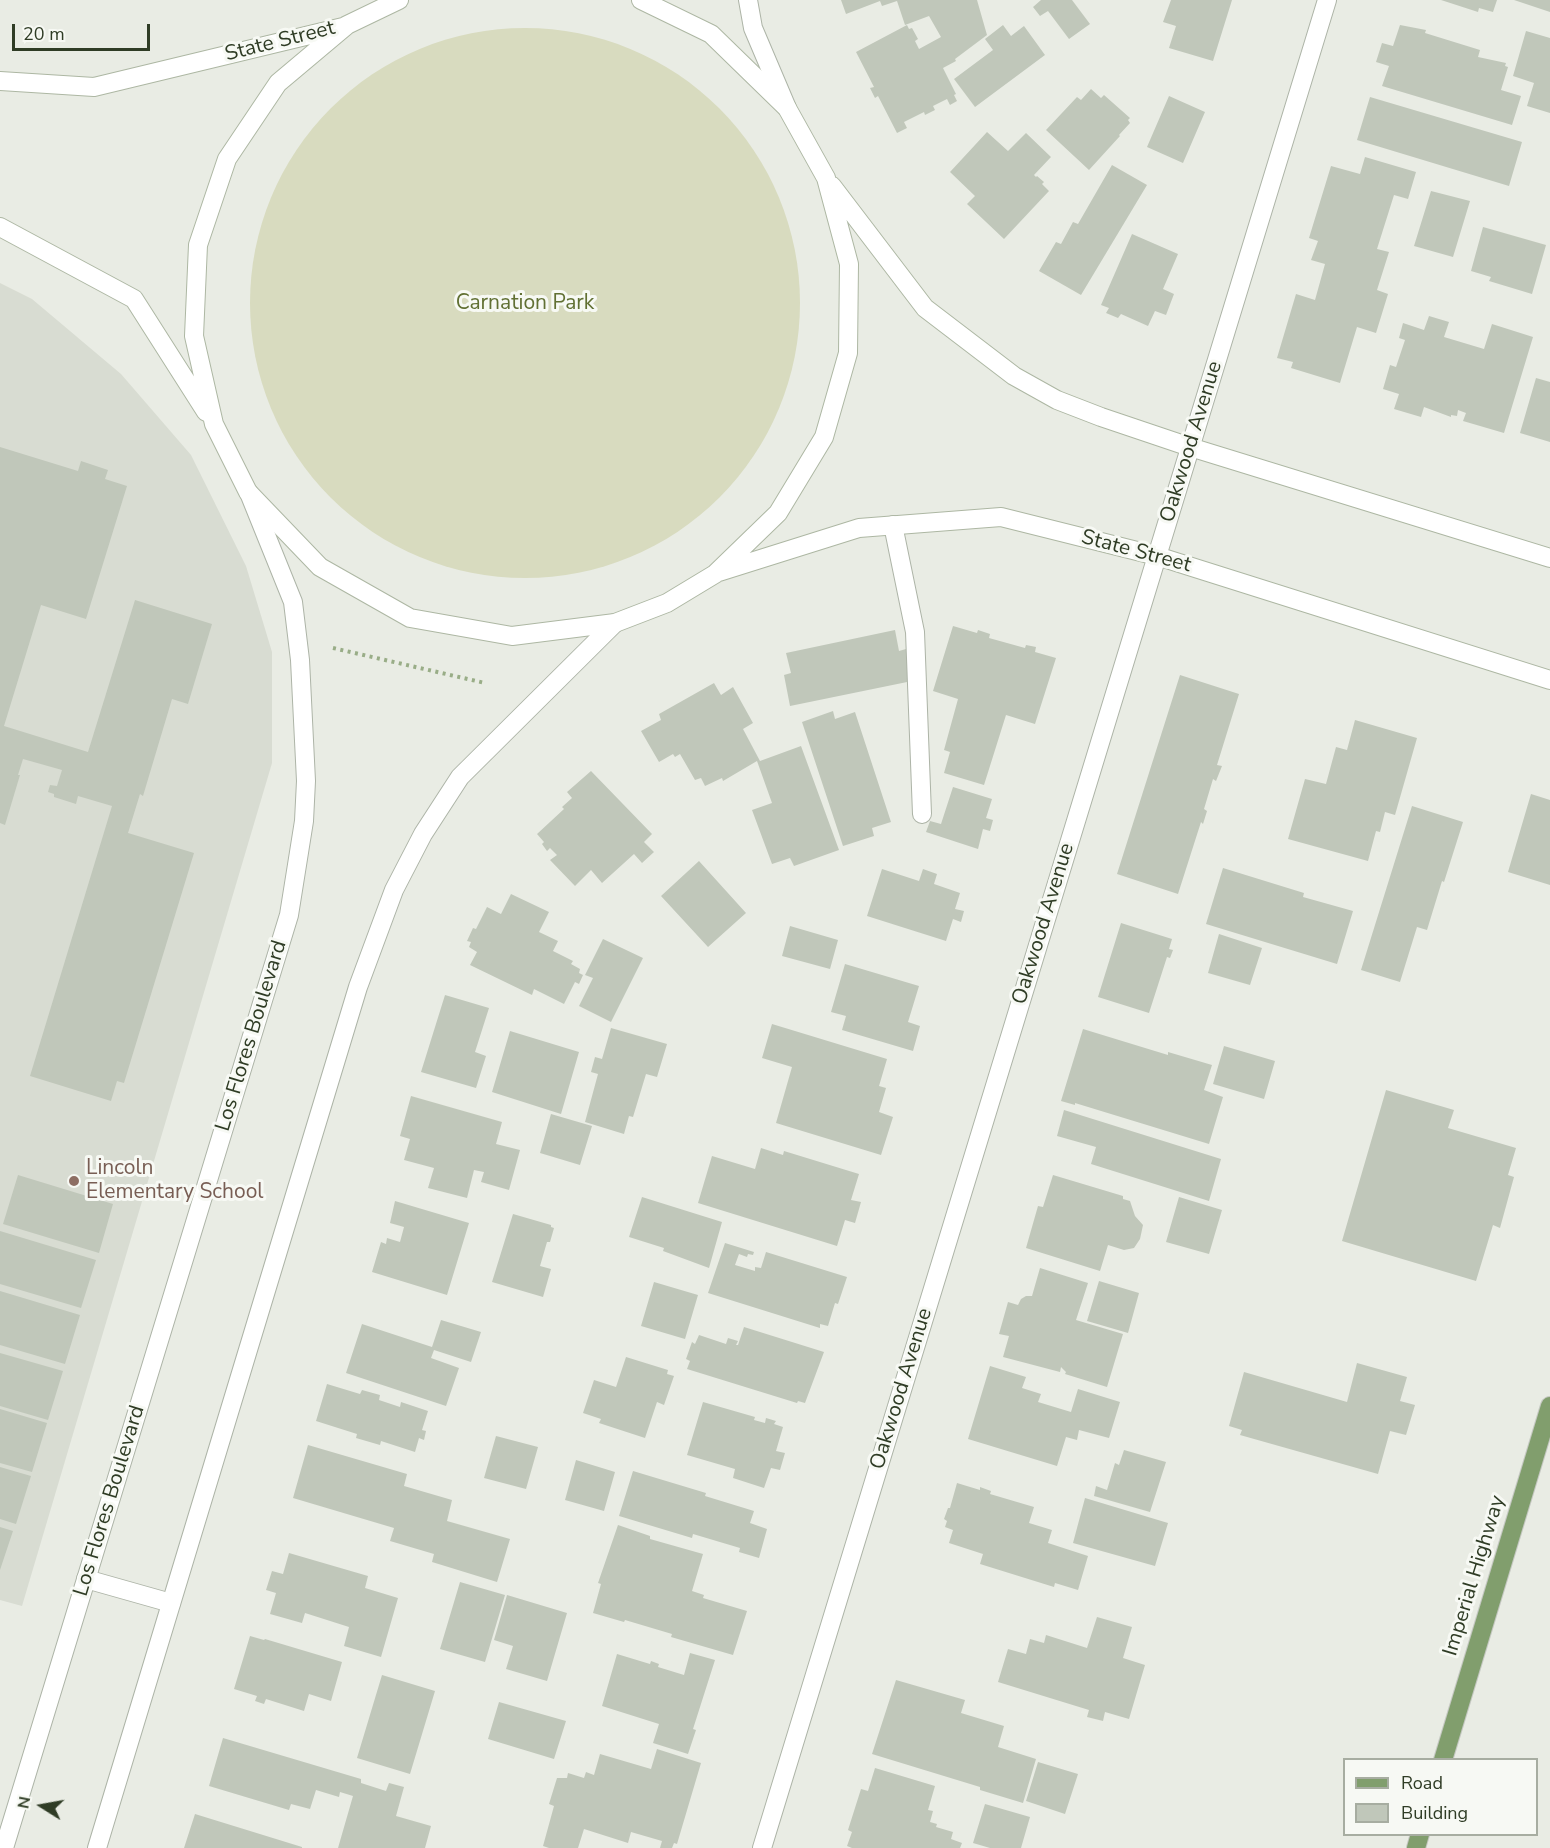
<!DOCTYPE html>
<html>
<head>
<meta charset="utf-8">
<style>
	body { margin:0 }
	#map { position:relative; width:1550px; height:1848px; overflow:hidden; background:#e9ece4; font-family:"Nunito Sans",sans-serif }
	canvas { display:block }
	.legend { position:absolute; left:1343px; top:1758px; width:195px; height:78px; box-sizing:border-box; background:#f7f9f4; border:2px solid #a7ada1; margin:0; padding:8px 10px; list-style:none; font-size:18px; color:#2f3c25 }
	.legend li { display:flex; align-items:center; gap:12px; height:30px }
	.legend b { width:30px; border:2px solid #a7ada1 }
	.north { position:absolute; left:12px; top:1776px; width:60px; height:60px; -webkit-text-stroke:4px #f7f9f4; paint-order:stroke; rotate:281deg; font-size:16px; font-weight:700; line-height:24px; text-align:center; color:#2f3c25 }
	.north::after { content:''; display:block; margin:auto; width:21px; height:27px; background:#2f3c25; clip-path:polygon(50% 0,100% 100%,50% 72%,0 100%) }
	.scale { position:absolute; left:12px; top:24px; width:138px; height:27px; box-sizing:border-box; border:3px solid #2f3c25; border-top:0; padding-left:8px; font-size:18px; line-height:21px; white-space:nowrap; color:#2f3c25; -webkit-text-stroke:4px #f7f9f4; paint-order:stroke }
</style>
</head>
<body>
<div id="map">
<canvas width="1550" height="1848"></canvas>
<ul class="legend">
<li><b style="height:8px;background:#819e6d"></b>Road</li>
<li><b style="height:16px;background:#c0c7ba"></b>Building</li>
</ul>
<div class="north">N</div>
<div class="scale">20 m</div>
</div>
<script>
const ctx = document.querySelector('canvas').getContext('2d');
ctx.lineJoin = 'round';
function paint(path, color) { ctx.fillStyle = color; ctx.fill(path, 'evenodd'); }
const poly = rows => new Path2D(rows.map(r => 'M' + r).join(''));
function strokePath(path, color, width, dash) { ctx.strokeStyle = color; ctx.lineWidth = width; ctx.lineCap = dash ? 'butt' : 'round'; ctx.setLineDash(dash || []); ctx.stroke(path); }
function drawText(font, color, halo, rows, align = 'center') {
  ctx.font = font + ' "Nunito Sans",sans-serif'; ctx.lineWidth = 6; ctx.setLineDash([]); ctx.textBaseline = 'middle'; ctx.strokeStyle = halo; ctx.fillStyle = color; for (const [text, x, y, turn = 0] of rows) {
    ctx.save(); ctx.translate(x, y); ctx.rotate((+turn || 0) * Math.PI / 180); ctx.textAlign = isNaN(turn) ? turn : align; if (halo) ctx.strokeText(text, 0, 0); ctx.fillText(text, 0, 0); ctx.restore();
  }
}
const built = poly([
	[0,283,32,299,121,374,191,455,246,566,272,652,272,763,22,1606,0,1600]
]);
const green = poly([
	'250 303a275 275 0 1 1 550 0a275 275 0 1 1-550 0Z'
]);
const building = poly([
	[841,0,977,0,987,35,955,59,956,61,943,68,956,94,954,95,957,101,950,105,947,99,933,106,935,110,925,115,924,112,904,122,907,128,897,133,878,96,875,98,870,88,874,87,856,52,907,25,909,29,912,28,918,39,915,41,919,49,941,37,929,16,905,25,897,1,882,6,880,1,846,14],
	[1041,0,1072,0,1090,24,1069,39,1048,11,1040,16,1033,7],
	[1171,0,1232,0,1213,61,1169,48,1176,26,1163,22],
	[1441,0,1497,0,1493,12,1479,8,1478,12],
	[1514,0,1550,0,1550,12],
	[1003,25,1011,36,1024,26,1045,55,975,107,954,79,993,50,985,39],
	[1400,25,1426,30,1425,33,1480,50,1478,57,1506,63,1505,66,1508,67,1501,90,1521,96,1512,125,1382,86,1389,66,1376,62,1382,43,1393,46],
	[1526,31,1550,38,1550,113,1527,106,1534,83,1513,76],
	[1091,89,1101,98,1104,95,1130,118,1128,120,1130,123,1119,135,1120,136,1089,170,1046,130,1077,97,1081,100],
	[1169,96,1205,112,1183,163,1147,147],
	[1370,97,1522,142,1509,186,1357,140],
	[987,132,1008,151,1026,133,1051,157,1034,175,1036,177,1037,176,1044,182,1042,184,1049,191,1004,239,967,204,975,196,950,172],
	[1365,157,1416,172,1408,199,1394,195,1377,249,1389,252,1377,290,1388,294,1376,333,1357,327,1340,383,1291,368,1293,362,1277,358,1296,294,1315,300,1325,264,1311,260,1318,241,1309,238,1331,166,1360,174],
	[1112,165,1147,185,1081,295,1039,271,1056,242,1061,244,1073,222,1078,224],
	[1431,191,1470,201,1453,257,1414,246],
	[1483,227,1546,245,1532,294,1489,281,1491,277,1471,271],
	[1132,234,1178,254,1163,289,1174,294,1166,315,1155,311,1148,326,1121,314,1118,318,1106,313,1109,308,1101,305],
	[1429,316,1449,322,1444,337,1484,349,1492,324,1533,337,1504,433,1463,421,1466,413,1458,410,1457,416,1451,415,1451,417,1424,407,1421,417,1394,409,1399,394,1383,389,1390,365,1396,367,1405,340,1399,338,1403,323,1424,330],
	[1536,378,1550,382,1550,442,1520,433],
	[0,447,78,471,81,461,108,470,105,479,127,486,86,619,41,605,4,726,88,752,135,600,212,624,188,704,172,699,143,796,140,794,128,833,194,853,124,1083,117,1081,111,1101,30,1076,112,806,78,796,76,804,54,797,54,794,48,792,50,785,57,786,62,770,23,759,18,775,20,775,5,825,0,823],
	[953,626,977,633,978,630,990,634,989,638,1025,648,1026,645,1036,647,1035,652,1056,658,1035,724,1006,715,984,785,944,773,950,752,944,750,958,699,933,691],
	[895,630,899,651,906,649,912,681,790,706,784,675,791,673,786,653],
	[1180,675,1239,694,1217,765,1222,766,1216,781,1213,779,1204,809,1207,811,1203,824,1201,822,1178,894,1117,874],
	[714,683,721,695,733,687,753,723,743,729,760,761,801,746,839,850,794,866,790,858,772,864,752,810,772,803,757,761,723,781,722,778,705,786,701,778,695,780,680,754,675,757,673,754,659,762,641,731,661,720,659,714],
	[833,711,835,719,855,712,891,822,872,828,874,836,843,846,802,722],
	[1355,720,1417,738,1395,815,1385,812,1380,832,1376,831,1368,861,1288,839,1305,779,1326,784,1336,747,1347,750],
	[591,771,652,834,644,842,654,852,642,863,634,854,602,883,591,870,575,886,550,860,557,855,550,848,547,851,542,844,544,842,537,834,564,809,562,807,572,798,567,792],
	[953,787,992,799,986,818,993,820,990,831,983,829,978,849,926,832,930,821,941,824],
	[1531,794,1550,800,1550,885,1508,872],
	[1412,806,1463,822,1444,882,1442,881,1427,930,1417,927,1400,982,1361,970],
	[699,861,746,913,708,947,661,896],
	[1223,868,1304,893,1303,897,1353,911,1337,964,1206,924],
	[882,869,919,881,923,869,937,874,934,884,960,893,955,909,964,911,961,922,953,919,946,941,867,916],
	[511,894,549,912,539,932,558,941,553,951,573,961,571,964,580,969,579,973,583,975,579,984,575,982,564,1004,534,989,532,995,470,965,477,952,469,947,471,942,467,941,473,928,476,929,487,907,501,914],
	[1121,923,1172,939,1169,949,1173,950,1170,958,1167,957,1149,1013,1098,997],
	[790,926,838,940,830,969,782,956],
	[1219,934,1262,948,1250,985,1208,973],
	[603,939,643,958,611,1022,579,1006,593,978,585,975],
	[845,964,919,986,908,1022,920,1026,913,1051,842,1030,846,1016,831,1012],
	[445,995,489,1008,475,1052,486,1056,476,1088,421,1072],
	[772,1024,887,1059,879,1086,886,1088,879,1112,893,1117,881,1155,776,1123,792,1067,762,1058],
	[611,1028,667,1044,657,1077,646,1074,633,1117,629,1116,624,1134,585,1122,598,1074,591,1072,595,1057,602,1059],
	[1083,1029,1168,1055,1168,1052,1212,1065,1204,1090,1223,1097,1209,1144,1075,1103,1075,1105,1061,1101],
	[510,1031,579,1052,561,1114,492,1092],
	[1224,1046,1275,1061,1264,1099,1213,1084],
	[1386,1090,1454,1110,1448,1128,1516,1148,1508,1175,1514,1177,1500,1228,1493,1225,1476,1281,1342,1241],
	[411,1096,502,1122,496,1144,520,1150,509,1190,481,1182,484,1172,474,1170,467,1198,428,1188,434,1168,404,1160,410,1139,400,1136],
	[1064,1110,1221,1159,1209,1201,1091,1164,1096,1147,1057,1136],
	[551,1114,592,1126,580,1165,540,1153],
	[761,1148,783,1155,784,1151,859,1174,851,1200,861,1202,855,1223,845,1220,837,1246,698,1203,712,1156,755,1169],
	[18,1175,113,1204,99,1253,3,1224],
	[1053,1175,1123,1196,1123,1199,1130,1201,1135,1216,1143,1225,1140,1239,1134,1248,1124,1250,1108,1245,1100,1271,1026,1248,1038,1206,1043,1207],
	[642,1197,722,1222,709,1268,663,1251,664,1248,629,1237],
	[1179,1197,1222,1210,1209,1254,1166,1242],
	[395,1201,469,1223,447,1295,372,1272,381,1242,386,1244,387,1238,400,1242,404,1227,390,1223],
	[513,1214,551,1225,551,1227,554,1228,550,1242,547,1242,540,1266,551,1269,543,1297,492,1282],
	[0,1231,96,1260,81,1308,0,1284],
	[725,1243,754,1252,753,1255,748,1254,747,1257,739,1254,735,1265,755,1271,755,1267,761,1268,766,1252,847,1277,838,1304,835,1303,828,1326,820,1324,820,1328,708,1293],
	[1040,1268,1088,1283,1076,1320,1123,1334,1107,1387,1065,1374,1066,1372,1061,1367,1060,1372,1003,1357,1009,1336,999,1334,1008,1302,1018,1305,1021,1299,1026,1296,1032,1296],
	[1099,1281,1139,1293,1128,1333,1087,1321],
	[654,1282,698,1295,685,1339,641,1326],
	[0,1291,80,1315,65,1364,0,1345],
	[441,1320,481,1332,471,1362,434,1350,431,1358,459,1368,446,1406,346,1373,362,1324,432,1347],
	[744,1327,824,1352,805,1403,798,1401,797,1403,687,1369,690,1361,686,1359,692,1342,695,1344,699,1335,726,1344,728,1338,738,1341,736,1345,738,1345],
	[0,1353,63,1371,48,1420,0,1406],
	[626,1357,668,1370,667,1374,674,1376,664,1405,657,1402,645,1438,599,1423,601,1419,583,1413,594,1380,616,1387],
	[1357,1363,1407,1377,1400,1401,1415,1405,1406,1435,1390,1431,1378,1474,1240,1435,1242,1430,1229,1426,1244,1372,1347,1402],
	[990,1366,1026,1377,1022,1388,1041,1394,1038,1402,1071,1412,1078,1389,1120,1402,1109,1438,1079,1430,1077,1440,1066,1437,1057,1466,968,1439],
	[327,1384,360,1394,362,1390,380,1395,379,1400,400,1407,401,1402,428,1411,422,1430,426,1431,424,1440,419,1438,415,1452,381,1441,380,1445,356,1438,357,1434,316,1421],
	[703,1402,755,1417,754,1420,765,1423,766,1418,776,1421,774,1424,783,1427,776,1451,785,1453,780,1470,771,1468,764,1488,733,1478,735,1469,687,1455],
	[0,1409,47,1423,32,1472,0,1463],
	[496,1436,538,1447,526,1489,484,1478],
	[308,1445,407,1474,404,1486,452,1500,447,1521,510,1539,497,1582,432,1562,434,1554,390,1541,394,1528,293,1498],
	[1124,1450,1166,1462,1150,1512,1094,1496,1096,1486,1107,1490,1115,1463,1119,1465],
	[576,1460,615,1472,604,1511,565,1500],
	[0,1467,31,1476,16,1524,0,1519],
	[633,1471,706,1493,705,1496,754,1511,750,1523,767,1529,759,1558,739,1552,740,1548,693,1534,692,1538,619,1516],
	[957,1483,980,1490,980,1487,991,1491,990,1494,1034,1507,1029,1523,1052,1530,1048,1543,1088,1556,1078,1590,1055,1583,1054,1587,980,1564,983,1554,949,1543,953,1530,945,1527,947,1521,944,1519,948,1508,950,1508],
	[1085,1498,1168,1523,1155,1566,1073,1543],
	[618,1525,650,1536,650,1539,703,1554,692,1591,704,1595,703,1598,747,1611,733,1655,671,1637,672,1634,625,1620,624,1622,593,1613,601,1584,598,1583],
	[0,1527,13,1531,0,1570],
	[289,1553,368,1576,365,1588,398,1598,381,1657,344,1646,349,1627,305,1613,302,1623,270,1614,276,1593,266,1590,272,1571,283,1574],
	[460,1582,505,1595,485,1662,440,1649],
	[507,1595,567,1613,547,1681,506,1669,513,1646,494,1640],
	[1097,1617,1132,1627,1123,1658,1145,1665,1129,1719,1105,1712,1103,1721,1087,1717,1089,1710,998,1682,1008,1649,1026,1654,1030,1639,1044,1643,1046,1635,1087,1648],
	[250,1636,264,1640,265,1639,342,1662,331,1701,309,1694,304,1711,266,1699,264,1704,255,1701,257,1696,234,1689],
	[690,1653,715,1660,693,1729,696,1730,688,1754,653,1743,659,1724,602,1706,617,1654,650,1664,651,1661,659,1664,658,1667,684,1675],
	[382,1675,435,1691,410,1774,357,1758],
	[896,1680,965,1700,961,1713,1004,1726,998,1747,1036,1759,1023,1803,980,1790,980,1787,872,1754],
	[499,1702,566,1721,554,1759,488,1739],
	[223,1738,361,1779,361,1783,386,1791,389,1783,404,1787,396,1816,431,1826,425,1848,338,1848,353,1796,340,1792,339,1797,316,1790,310,1809,291,1804,289,1810,209,1786],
	[657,1749,701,1763,677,1844,674,1843,672,1848,660,1848,662,1841,631,1832,628,1843,584,1829,578,1848,549,1848,543,1846,554,1806,549,1804,557,1778,567,1778,568,1773,584,1778,586,1772,594,1775,600,1754,651,1769],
	[1038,1762,1078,1774,1065,1814,1026,1801],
	[875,1768,935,1786,928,1810,933,1811,930,1822,937,1824,936,1827,953,1832,951,1839,962,1843,960,1848,852,1848,847,1846,852,1832,848,1830,861,1789,868,1791],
	[985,1804,1030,1817,1021,1848,990,1848,973,1843],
	[195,1814,302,1847,302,1848,184,1848]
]);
const path = poly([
	[333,648,485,683]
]);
const service = poly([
	[893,525,915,632,922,814],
	[86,1579,171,1603]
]);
const minor = poly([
	[748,0,753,28,787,108],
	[4,1848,289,915,304,821,306,781,300,660,293,602,249,493],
	[97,1848,358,987,394,890,423,834,460,777,615,623],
	[762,1848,1327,0]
]);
const secondary = poly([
	[399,0,347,25,278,83,227,159,198,245,194,336,214,424,248,492,320,567,410,618,512,636,615,623,667,603,715,574,778,513,824,437,848,353,849,264,826,178,787,108,711,34,641,0],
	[0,81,94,87,343,27],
	[832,186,925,308,1014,376,1057,400,1101,417,1190,447,1550,558],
	[0,227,134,299,206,412],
	[719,572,859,528,1001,517,1157,556,1550,680]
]);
const primary = poly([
	[1443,1760,1550,1406],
	[1416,1848,1420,1834]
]);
const markers = [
	[74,1181,6,"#8d6e63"]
];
const streetNames = [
	["State Street",280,42,-14],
	["Oakwood Avenue",1192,442,-73],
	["State Street",1136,552,15],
	["Oakwood Avenue",1044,924,-73],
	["Los Flores Boulevard",252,1036,-73],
	["Oakwood Avenue",902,1389,-73],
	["Los Flores Boulevard",110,1501,-73],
	["Imperial Highway",1475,1576,-73]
];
const parkNames = [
	["Carnation Park",525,304]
];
const educationNames = [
	["Lincoln",86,1169],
	["Elementary School",86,1193]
];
paint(built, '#d8dcd2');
paint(green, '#d8dbbf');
paint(building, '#c0c7ba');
strokePath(service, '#adb4a7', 20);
strokePath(minor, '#adb4a7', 20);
strokePath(secondary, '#adb7a3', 20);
strokePath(primary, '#c5c8c2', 20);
strokePath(path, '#99ad87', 4, [3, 4.5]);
strokePath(service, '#fff', 18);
strokePath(minor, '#fff', 18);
strokePath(secondary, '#fff', 18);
strokePath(primary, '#819e6d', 18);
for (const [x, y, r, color] of markers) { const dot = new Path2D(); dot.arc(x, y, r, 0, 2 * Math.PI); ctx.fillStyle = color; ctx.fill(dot); strokePath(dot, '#f7f9f4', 2); }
drawText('21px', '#2f3c25', '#f7f9f4', streetNames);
drawText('21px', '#617033', '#f7f9f4', parkNames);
drawText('21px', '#785e54', '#f7f9f4', educationNames, 'left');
</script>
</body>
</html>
